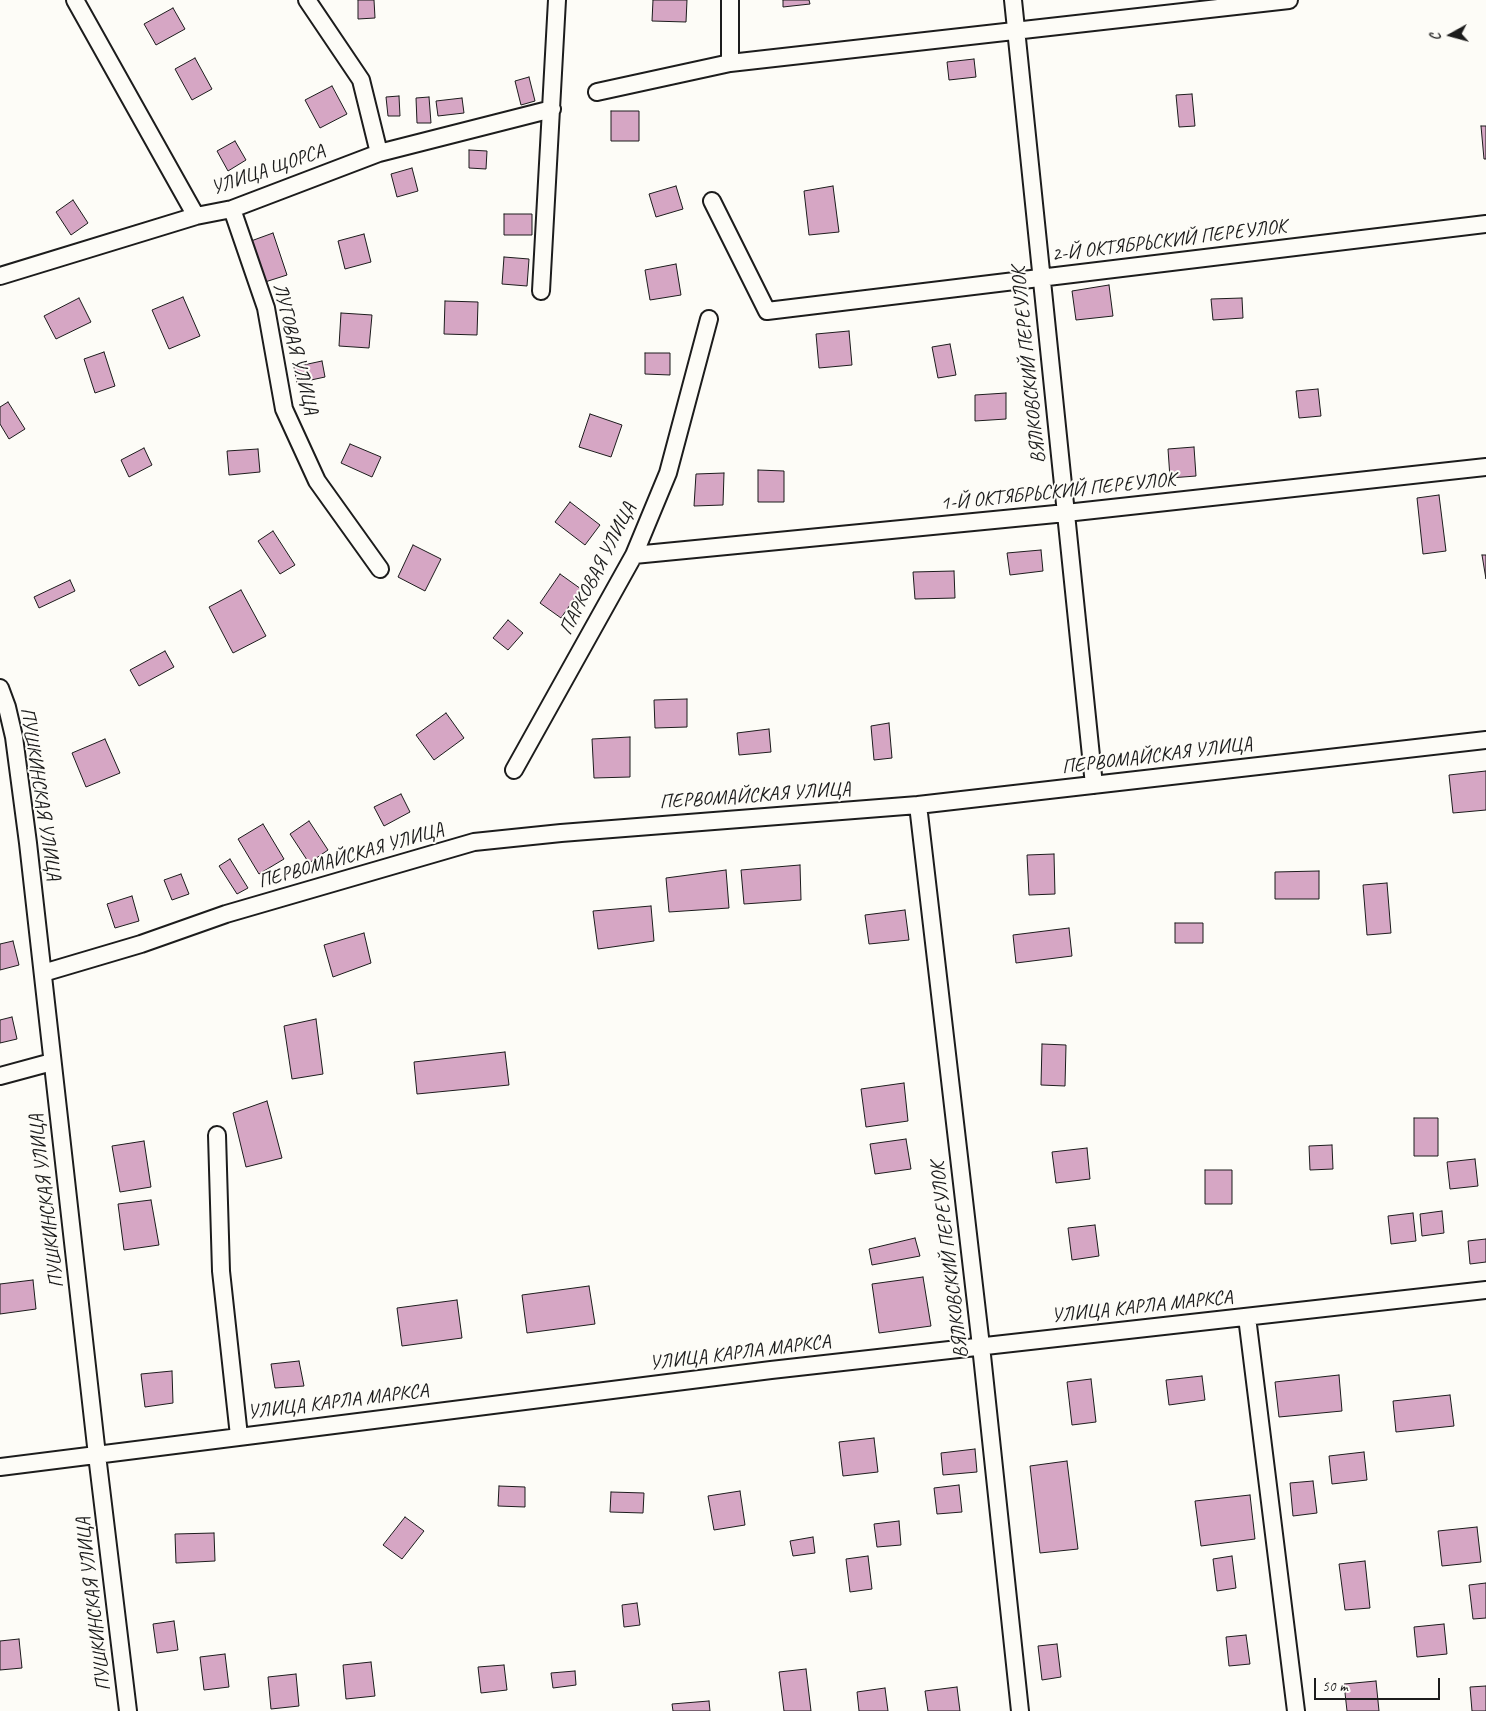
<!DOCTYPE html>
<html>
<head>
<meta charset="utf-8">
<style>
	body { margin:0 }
	#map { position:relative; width:1486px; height:1711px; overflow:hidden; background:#fdfcf7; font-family:Caveat,sans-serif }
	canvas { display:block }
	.north { position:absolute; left:1426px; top:10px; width:50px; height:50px; -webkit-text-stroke:4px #fdfcf7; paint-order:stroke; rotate:263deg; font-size:14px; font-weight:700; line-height:20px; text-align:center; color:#1c1c1c }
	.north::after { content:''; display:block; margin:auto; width:18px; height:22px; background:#1c1c1c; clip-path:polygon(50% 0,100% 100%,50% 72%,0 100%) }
	.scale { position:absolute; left:1314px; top:1678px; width:126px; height:22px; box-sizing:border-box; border:2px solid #1c1c1c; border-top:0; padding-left:6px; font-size:15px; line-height:18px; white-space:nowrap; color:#1c1c1c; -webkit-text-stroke:4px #fdfcf7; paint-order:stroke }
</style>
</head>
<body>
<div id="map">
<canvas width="1486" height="1711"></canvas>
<div class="north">С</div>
<div class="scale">50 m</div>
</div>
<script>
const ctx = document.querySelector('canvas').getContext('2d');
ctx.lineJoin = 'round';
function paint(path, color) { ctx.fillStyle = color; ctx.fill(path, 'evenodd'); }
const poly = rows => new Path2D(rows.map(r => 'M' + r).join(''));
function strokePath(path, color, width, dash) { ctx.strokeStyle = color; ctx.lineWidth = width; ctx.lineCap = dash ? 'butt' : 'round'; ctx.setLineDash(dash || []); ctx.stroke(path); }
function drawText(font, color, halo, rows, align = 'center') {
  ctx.font = font + ' Caveat,sans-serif'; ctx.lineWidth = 4; ctx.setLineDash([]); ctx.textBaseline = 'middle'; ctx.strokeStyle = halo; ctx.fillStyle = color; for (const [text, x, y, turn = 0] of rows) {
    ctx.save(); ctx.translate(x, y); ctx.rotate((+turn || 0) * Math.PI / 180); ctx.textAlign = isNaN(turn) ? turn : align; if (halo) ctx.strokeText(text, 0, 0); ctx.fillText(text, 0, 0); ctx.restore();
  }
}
const building = poly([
	[358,0,374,0,375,18,358,19,358,0],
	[653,0,687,0,686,22,652,21,653,0],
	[783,0,809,0,810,4,783,7,783,0],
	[173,8,185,29,156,45,144,24,173,8],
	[195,58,212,89,192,100,175,69,195,58],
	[974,59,976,77,949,80,947,62,974,59],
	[529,77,535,101,521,105,515,81,529,77],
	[332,86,347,114,320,128,305,100,332,86],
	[1192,94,1195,126,1179,127,1176,95,1192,94],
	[399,96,400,116,388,116,386,97,399,96],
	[429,97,431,123,417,123,416,98,429,97],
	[462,98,464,113,438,116,436,101,462,98],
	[611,111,639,111,639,141,611,141,611,111],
	[1481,126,1486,126,1486,159,1484,159,1481,126],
	[235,141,246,160,228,171,217,151,235,141],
	[469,150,487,151,486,169,469,168,469,150],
	[412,168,418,191,397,197,391,174,412,168],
	[676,186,683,209,656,217,649,194,676,186],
	[833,186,839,232,809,235,804,191,833,186],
	[73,200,88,223,71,235,56,212,73,200],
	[504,214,532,214,532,235,504,235,504,214],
	[273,233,287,275,265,282,251,241,273,233],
	[364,234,371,262,345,269,338,241,364,234],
	[504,257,529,259,527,286,502,284,504,257],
	[676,264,681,295,650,300,645,270,676,264],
	[1109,285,1113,316,1076,320,1072,291,1109,285],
	[183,297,200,336,169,349,152,310,183,297],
	[79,298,91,322,56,339,44,316,79,298],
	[1242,298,1243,318,1213,320,1211,299,1242,298],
	[445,301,478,302,477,335,444,334,445,301],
	[341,313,372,315,369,348,339,346,341,313],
	[849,331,852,365,819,368,816,334,849,331],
	[950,344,956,375,938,378,932,347,950,344],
	[104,352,115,386,95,393,84,359,104,352],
	[645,353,670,353,670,375,645,374,645,353],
	[322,361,325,377,297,383,294,367,322,361],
	[1318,389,1321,416,1299,418,1296,391,1318,389],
	[1006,393,1006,419,975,421,975,395,1006,393],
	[8,402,25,429,9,439,0,424,0,407,8,402],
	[590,414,622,425,611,457,579,447,590,414],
	[350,444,381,457,372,477,341,463,350,444],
	[1194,447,1196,476,1170,478,1168,449,1194,447],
	[144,448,152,465,129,477,121,460,144,448],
	[258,449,260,472,229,475,227,451,258,449],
	[758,470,784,471,784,502,758,502,758,470],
	[724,473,723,505,694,506,696,474,724,473],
	[1439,495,1446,551,1423,554,1417,498,1439,495],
	[570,502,600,525,585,545,555,522,570,502],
	[273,531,295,565,280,574,258,541,273,531],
	[413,545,441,559,425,591,398,577,413,545],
	[1041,550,1043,571,1010,575,1007,553,1041,550],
	[1482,555,1486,555,1486,579,1482,555],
	[954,571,955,598,915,599,913,572,954,571],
	[560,574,581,589,561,618,540,603,560,574],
	[70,580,75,591,39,608,34,597,70,580],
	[241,590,266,636,233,653,209,607,241,590],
	[508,620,523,633,508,650,493,638,508,620],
	[165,651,174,667,139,686,130,670,165,651],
	[687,699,687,727,655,728,654,700,687,699],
	[446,713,464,738,434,760,416,735,446,713],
	[889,723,892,758,874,760,871,726,889,723],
	[769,729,771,752,739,755,737,733,769,729],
	[630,737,630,777,594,778,592,739,630,737],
	[105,739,120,773,86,787,72,753,105,739],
	[1486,771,1486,810,1453,813,1449,775,1486,771],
	[401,794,410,812,384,826,374,807,401,794],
	[309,821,328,850,309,863,290,834,309,821],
	[263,824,284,859,259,874,238,839,263,824],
	[1054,854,1055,894,1029,895,1027,855,1054,854],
	[230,859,248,888,237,894,219,866,230,859],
	[800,865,801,900,744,904,741,870,800,865],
	[726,870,729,908,669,912,666,878,726,870],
	[1319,871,1319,899,1275,899,1275,872,1319,871],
	[181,874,189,894,172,900,164,880,181,874],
	[1387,883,1391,933,1367,935,1363,885,1387,883],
	[132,896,139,921,115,928,107,904,132,896],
	[651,906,654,941,598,949,593,911,651,906],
	[905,910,909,940,869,944,865,915,905,910],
	[1175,923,1203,923,1203,943,1175,943,1175,923],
	[1069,928,1072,956,1016,963,1013,935,1069,928],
	[364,933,371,963,333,977,324,945,364,933],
	[13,941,19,965,0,970,0,944,13,941],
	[12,1017,17,1039,0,1043,0,1020,12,1017],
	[316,1019,323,1074,292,1079,284,1026,316,1019],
	[1042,1044,1066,1045,1065,1086,1041,1085,1042,1044],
	[505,1052,509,1085,417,1094,414,1062,505,1052],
	[904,1083,908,1121,866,1127,861,1089,904,1083],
	[267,1101,282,1158,246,1167,233,1113,267,1101],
	[1414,1118,1438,1118,1438,1156,1414,1156,1414,1118],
	[906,1139,911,1169,875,1174,870,1144,906,1139],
	[144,1141,151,1187,120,1192,112,1146,144,1141],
	[1332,1145,1333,1169,1310,1170,1309,1146,1332,1145],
	[1087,1148,1090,1179,1056,1183,1052,1152,1087,1148],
	[1475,1159,1478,1186,1450,1189,1447,1162,1475,1159],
	[1205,1170,1232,1170,1232,1204,1205,1204,1205,1170],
	[151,1200,159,1245,124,1250,118,1204,151,1200],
	[1442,1211,1444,1233,1422,1236,1420,1214,1442,1211],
	[1413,1213,1416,1241,1391,1244,1388,1216,1413,1213],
	[1095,1225,1099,1256,1072,1260,1068,1228,1095,1225],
	[915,1238,920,1256,872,1265,869,1249,915,1238],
	[1486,1239,1486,1262,1470,1264,1468,1241,1486,1239],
	[923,1277,931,1326,879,1333,872,1284,923,1277],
	[33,1280,36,1309,0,1314,0,1284,33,1280],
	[589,1286,595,1324,527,1333,522,1295,589,1286],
	[457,1300,462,1338,402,1346,397,1308,457,1300],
	[299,1361,304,1386,275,1388,271,1364,299,1361],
	[172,1371,173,1403,145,1407,141,1374,172,1371],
	[1339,1375,1342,1411,1279,1417,1275,1382,1339,1375],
	[1202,1376,1205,1400,1169,1405,1166,1380,1202,1376],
	[1091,1379,1096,1422,1072,1425,1067,1382,1091,1379],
	[1450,1395,1454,1426,1396,1432,1393,1401,1450,1395],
	[874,1438,878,1472,843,1476,839,1442,874,1438],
	[975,1449,977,1472,943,1475,941,1453,975,1449],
	[1364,1452,1367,1480,1332,1484,1329,1456,1364,1452],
	[1067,1461,1078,1549,1040,1553,1030,1466,1067,1461],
	[1313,1481,1317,1513,1293,1516,1290,1483,1313,1481],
	[959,1485,962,1512,937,1514,934,1488,959,1485],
	[499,1486,525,1487,525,1507,498,1506,499,1486],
	[740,1491,745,1525,714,1530,708,1496,740,1491],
	[611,1492,644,1493,643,1513,610,1512,611,1492],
	[1250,1495,1255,1539,1201,1546,1195,1501,1250,1495],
	[405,1517,424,1531,402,1559,383,1545,405,1517],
	[899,1521,901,1545,877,1547,874,1524,899,1521],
	[1477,1527,1481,1562,1442,1566,1438,1531,1477,1527],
	[214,1533,215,1561,176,1563,175,1534,214,1533],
	[813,1537,815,1553,793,1556,790,1541,813,1537],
	[868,1556,872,1589,850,1592,846,1559,868,1556],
	[1232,1556,1236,1588,1217,1591,1213,1559,1232,1556],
	[1365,1561,1370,1608,1345,1610,1339,1564,1365,1561],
	[1486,1583,1486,1618,1473,1619,1469,1585,1486,1583],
	[637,1603,640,1625,624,1627,622,1605,637,1603],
	[174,1621,178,1650,157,1653,153,1624,174,1621],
	[1444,1624,1447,1654,1417,1657,1414,1627,1444,1624],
	[1246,1635,1250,1664,1229,1666,1226,1637,1246,1635],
	[19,1639,22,1668,0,1670,0,1641,19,1639],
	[1057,1644,1061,1677,1042,1680,1038,1646,1057,1644],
	[225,1654,229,1687,204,1690,200,1657,225,1654],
	[371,1662,375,1696,346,1699,343,1665,371,1662],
	[504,1665,507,1690,481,1693,478,1667,504,1665],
	[806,1669,811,1711,784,1711,779,1672,806,1669],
	[575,1671,576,1685,553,1688,551,1673,575,1671],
	[296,1674,299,1706,271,1709,268,1677,296,1674],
	[1376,1681,1379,1711,1347,1711,1344,1684,1376,1681],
	[1486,1686,1486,1711,1472,1711,1470,1687,1486,1686],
	[957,1687,960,1711,928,1711,925,1691,957,1687],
	[885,1688,888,1711,859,1711,857,1692,885,1688],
	[709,1701,710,1711,673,1711,672,1704,709,1701]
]);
const minor = poly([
	[75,0,196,216],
	[307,0,361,80,379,153],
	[730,0,730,63],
	[1013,0,1094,785],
	[597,92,730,63,1289,0],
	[712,201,767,311,1486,224],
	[232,209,266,308,284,409,317,481,380,569],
	[0,276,196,216,232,209,379,153,552,109],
	[541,291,557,0],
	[634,555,1066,513,1486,467],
	[0,688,7,707,14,737,28,843,97,1455,128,1711],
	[514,770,634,555,668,473,709,319],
	[918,805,981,1346,1020,1711],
	[43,973,141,944,226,914,474,842,561,833,918,805,1486,740],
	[0,1076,52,1062],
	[217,1135,221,1271,239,1436],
	[1247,1317,1296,1711],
	[0,1467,771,1370,1486,1290]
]);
const streetNames = [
	["УЛИЦА ЩОРСА",268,170,-19],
	["2-Й ОКТЯБРЬСКИЙ ПЕРЕУЛОК",1169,241,-7],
	["ЛУГОВАЯ УЛИЦА",295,349,76],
	["ВЯЛКОВСКИЙ ПЕРЕУЛОК",1029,365,-96],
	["1-Й ОКТЯБРЬСКИЙ ПЕРЕУЛОК",1058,492,-6],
	["ПАРКОВАЯ УЛИЦА",598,569,-63],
	["ПЕРВОМАЙСКАЯ УЛИЦА",1157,756,-7],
	["ПУШКИНСКАЯ УЛИЦА",40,794,81],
	["ПЕРВОМАЙСКАЯ УЛИЦА",755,796,-4],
	["ПЕРВОМАЙСКАЯ УЛИЦА",351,856,-16],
	["ПУШКИНСКАЯ УЛИЦА",47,1201,-97],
	["ВЯЛКОВСКИЙ ПЕРЕУЛОК",950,1260,-97],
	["УЛИЦА КАРЛА МАРКСА",1142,1307,-6],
	["УЛИЦА КАРЛА МАРКСА",740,1353,-7],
	["УЛИЦА КАРЛА МАРКСА",338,1402,-7],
	["ПУШКИНСКАЯ УЛИЦА",94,1604,-97]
];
paint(building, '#d6a6c4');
strokePath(building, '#1c1c1c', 1);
strokePath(minor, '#1c1c1c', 20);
strokePath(minor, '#fdfcf7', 16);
drawText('20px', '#1c1c1c', '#fdfcf7', streetNames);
</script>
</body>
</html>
